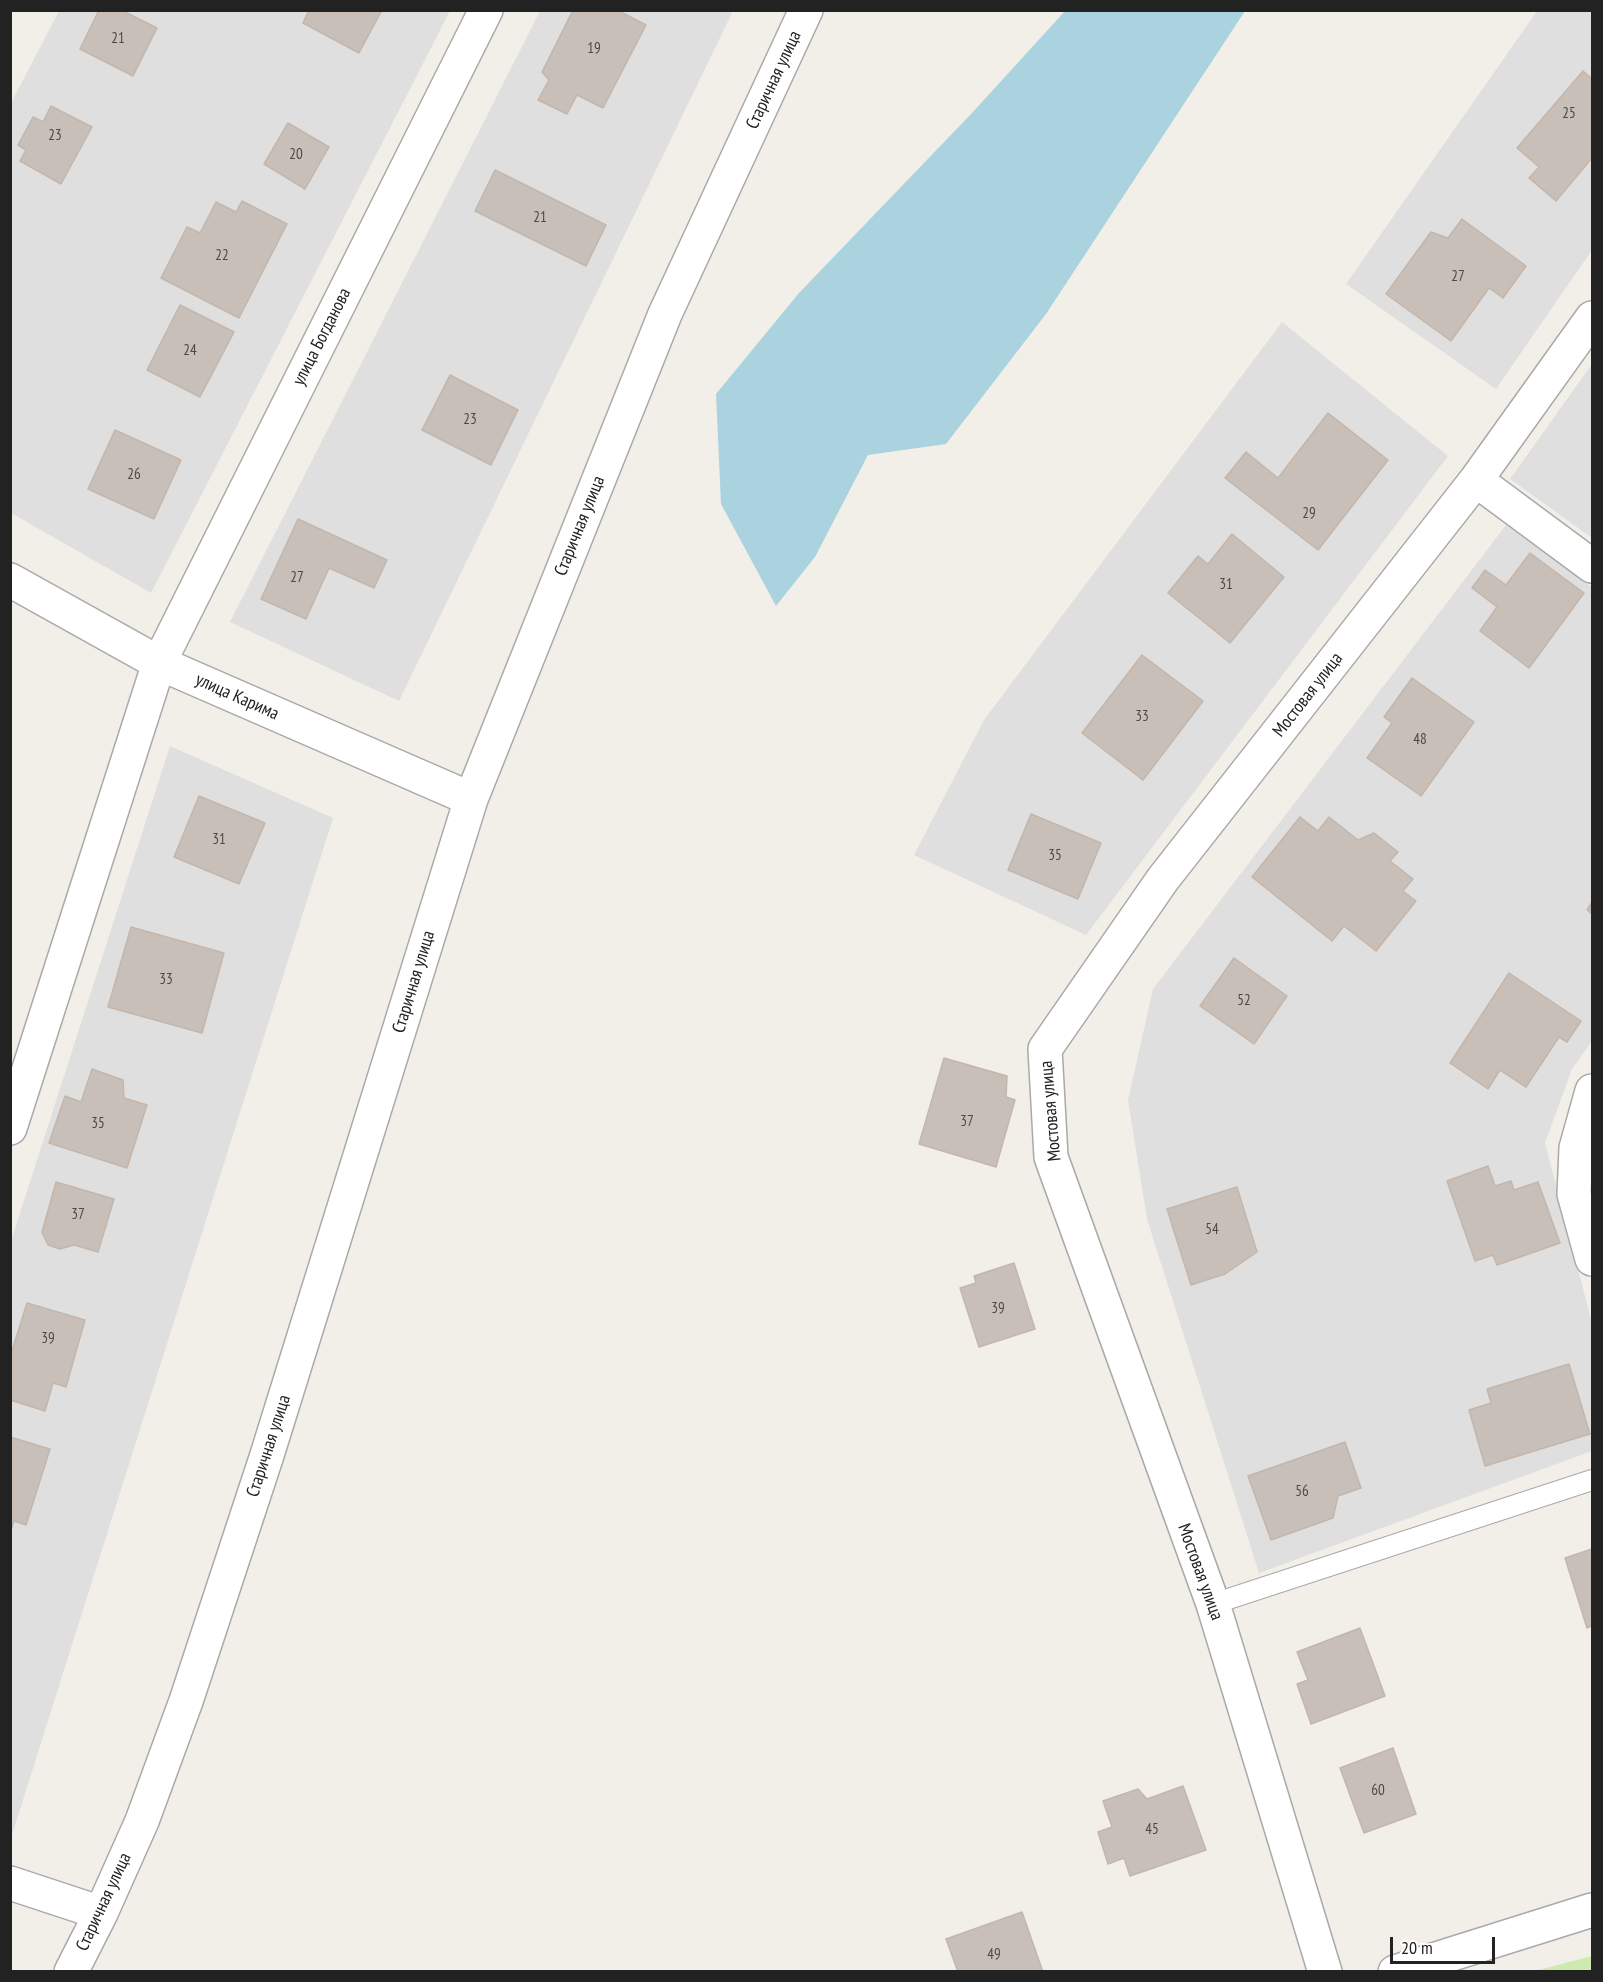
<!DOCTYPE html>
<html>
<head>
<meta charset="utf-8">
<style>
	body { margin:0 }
	#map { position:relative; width:1603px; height:1982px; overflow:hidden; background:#f2efe9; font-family:"PT Sans Narrow",sans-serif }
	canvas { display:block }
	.frame { position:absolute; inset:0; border:12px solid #222; pointer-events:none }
	.scale { position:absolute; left:1390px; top:1937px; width:105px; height:27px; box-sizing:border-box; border:3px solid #222; border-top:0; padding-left:8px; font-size:18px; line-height:21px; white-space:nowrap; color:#222; -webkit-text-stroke:4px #fff; paint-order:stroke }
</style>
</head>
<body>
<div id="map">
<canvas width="1603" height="1982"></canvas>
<div class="frame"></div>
<div class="scale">20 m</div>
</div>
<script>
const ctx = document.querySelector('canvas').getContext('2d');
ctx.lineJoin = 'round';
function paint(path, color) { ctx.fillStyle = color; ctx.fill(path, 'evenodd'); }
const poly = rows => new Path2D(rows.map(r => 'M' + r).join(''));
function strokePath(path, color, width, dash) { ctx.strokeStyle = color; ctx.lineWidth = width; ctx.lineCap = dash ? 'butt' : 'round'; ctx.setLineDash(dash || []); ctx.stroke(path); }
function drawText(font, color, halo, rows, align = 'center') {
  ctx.font = font + ' "PT Sans Narrow",sans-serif'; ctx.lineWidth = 4.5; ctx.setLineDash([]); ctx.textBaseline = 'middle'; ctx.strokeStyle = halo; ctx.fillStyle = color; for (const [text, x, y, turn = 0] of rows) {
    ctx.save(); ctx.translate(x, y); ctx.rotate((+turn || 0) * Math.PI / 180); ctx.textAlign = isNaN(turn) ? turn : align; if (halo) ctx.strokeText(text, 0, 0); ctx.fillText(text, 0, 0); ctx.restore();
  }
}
const residential = poly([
	[59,11,450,11,151,593,11,513,11,103],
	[540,11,733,11,399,701,230,622],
	[1537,11,1592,11,1592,250,1496,389,1346,284],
	[1282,322,1448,456,1086,935,914,855,984,720],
	[1592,364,1592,538,1510,479],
	[1506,525,1592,587,1592,1041,1572,1069,1545,1143,1592,1323,1592,1451,1259,1573,1147,1219,1128,1100,1153,989],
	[170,746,333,818,11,1838,11,1241]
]);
const grass = poly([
	[1592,1956,1592,1971,1535,1971]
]);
const water = poly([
	[1065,11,1245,11,1046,314,946,444,868,455,815,557,776,606,721,504,716,394,799,293,972,113]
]);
const building = poly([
	[99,10,121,10,157,28,133,76,80,49,99,10],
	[309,10,382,10,359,53,303,23,309,10],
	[573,10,617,10,646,25,603,108,577,95,567,114,538,100,549,80,542,72,573,10],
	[1583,71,1592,79,1592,158,1556,201,1529,178,1539,167,1517,148,1583,71],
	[51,106,92,127,61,184,20,161,26,150,18,145,33,117,43,122,51,106],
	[288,123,329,147,305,189,264,164,288,123],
	[495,170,606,225,586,266,475,211,495,170],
	[242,201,287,224,239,318,161,278,187,227,200,233,216,202,236,212,242,201],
	[1462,219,1526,266,1503,298,1489,288,1451,341,1386,294,1431,232,1448,238,1462,219],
	[180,305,234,332,200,397,147,370,180,305],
	[450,375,518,410,491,465,422,430,450,375],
	[1328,413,1388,460,1318,550,1225,478,1246,452,1278,478,1328,413],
	[115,430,181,460,154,519,88,489,115,430],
	[298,519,387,560,374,588,329,568,306,619,261,599,298,519],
	[1232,534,1284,577,1230,643,1168,593,1198,556,1208,564,1232,534],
	[1530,553,1584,593,1529,668,1480,631,1497,607,1472,588,1485,570,1506,585,1530,553],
	[1142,655,1203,701,1143,780,1082,733,1142,655],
	[1412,678,1474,722,1421,796,1367,758,1392,723,1384,717,1412,678],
	[199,796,265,823,239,884,174,857,199,796],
	[1031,814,1101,843,1078,899,1008,870,1031,814],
	[1300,817,1318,831,1329,817,1358,840,1374,833,1398,852,1390,861,1413,879,1403,891,1416,901,1376,951,1344,926,1332,941,1252,877,1300,817],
	[1592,902,1592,914,1587,910,1592,902],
	[131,927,224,953,202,1033,108,1007,131,927],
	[1234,958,1287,996,1254,1044,1200,1006,1234,958],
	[1509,973,1581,1021,1567,1042,1559,1037,1526,1087,1500,1070,1488,1089,1450,1063,1509,973],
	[944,1058,1007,1076,1006,1097,1015,1100,996,1167,919,1144,944,1058],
	[92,1069,123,1080,124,1098,147,1105,127,1168,49,1143,65,1096,81,1102,92,1069],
	[1488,1166,1495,1186,1511,1181,1514,1190,1538,1182,1560,1243,1497,1265,1493,1255,1475,1261,1447,1181,1488,1166],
	[56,1182,114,1199,98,1252,74,1245,60,1249,48,1245,42,1232,56,1182],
	[1237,1187,1257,1252,1225,1274,1191,1285,1167,1209,1237,1187],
	[1014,1263,1035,1329,979,1347,960,1288,976,1283,974,1276,1014,1263],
	[27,1303,85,1320,66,1387,53,1383,45,1411,10,1400,10,1357,27,1303],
	[1569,1364,1590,1434,1485,1466,1469,1410,1491,1403,1487,1389,1569,1364],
	[10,1437,50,1449,26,1525,14,1521,10,1533,10,1437],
	[1345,1442,1361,1488,1338,1496,1333,1518,1271,1540,1248,1476,1345,1442],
	[1592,1549,1592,1626,1587,1628,1565,1558,1592,1549],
	[1360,1628,1385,1696,1311,1724,1297,1684,1308,1680,1297,1652,1360,1628],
	[1393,1748,1416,1814,1364,1833,1340,1768,1393,1748],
	[1183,1786,1206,1850,1130,1876,1124,1858,1108,1864,1098,1832,1112,1827,1103,1801,1138,1789,1147,1799,1183,1786],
	[1022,1912,1043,1972,958,1972,946,1939,1022,1912]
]);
const service = poly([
	[1213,1604,1592,1480]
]);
const minor = poly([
	[1476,480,1592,566],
	[10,580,159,663,471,799],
	[1592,1091,1576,1148,1574,1194,1592,1259],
	[10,1128,159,663,486,10],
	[10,1883,101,1913],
	[71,1972,101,1913,142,1821,186,1701,267,1455,471,799,665,314,806,10],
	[1325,1972,1213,1604,1051,1157,1045,1049,1163,879,1476,480,1592,318],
	[1395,1972,1592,1910]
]);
const numberNames = [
	["21",118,39],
	["19",594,49],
	["25",1569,114],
	["23",55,136],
	["20",296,155],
	["21",540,218],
	["22",222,256],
	["27",1458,277],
	["24",190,351],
	["23",470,420],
	["26",134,475],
	["29",1309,514],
	["27",297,578],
	["31",1226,585],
	["33",1142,717],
	["48",1420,740],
	["31",219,840],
	["35",1055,856],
	["33",166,980],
	["52",1244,1001],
	["37",967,1122],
	["35",98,1124],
	["37",78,1215],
	["54",1212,1230],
	["39",998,1309],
	["39",48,1339],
	["56",1302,1492],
	["60",1378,1791],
	["45",1152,1830],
	["49",994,1955]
];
const streetNames = [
	["Старичная улица",774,80,-65],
	["улица Богданова",322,337,-63],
	["Старичная улица",580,526,-68],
	["Мостовая улица",1308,695,-52],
	["улица Карима",237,697,24],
	["Старичная улица",414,982,-73],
	["Мостовая улица",1051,1111,-95],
	["Старичная улица",269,1446,-72],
	["Мостовая улица",1200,1572,70],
	["Старичная улица",104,1902,-65]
];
paint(residential, '#e0dfdf');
paint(grass, '#cdebb0');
paint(water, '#aad3df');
paint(building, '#c7bfb8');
strokePath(building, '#c4b6ab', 1.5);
strokePath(service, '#a9a9a9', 22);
strokePath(minor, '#a9a9a9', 36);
strokePath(service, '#fff', 20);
strokePath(minor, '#fff', 33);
drawText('15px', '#4b4948', null, numberNames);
drawText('18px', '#222', '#fff', streetNames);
</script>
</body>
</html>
